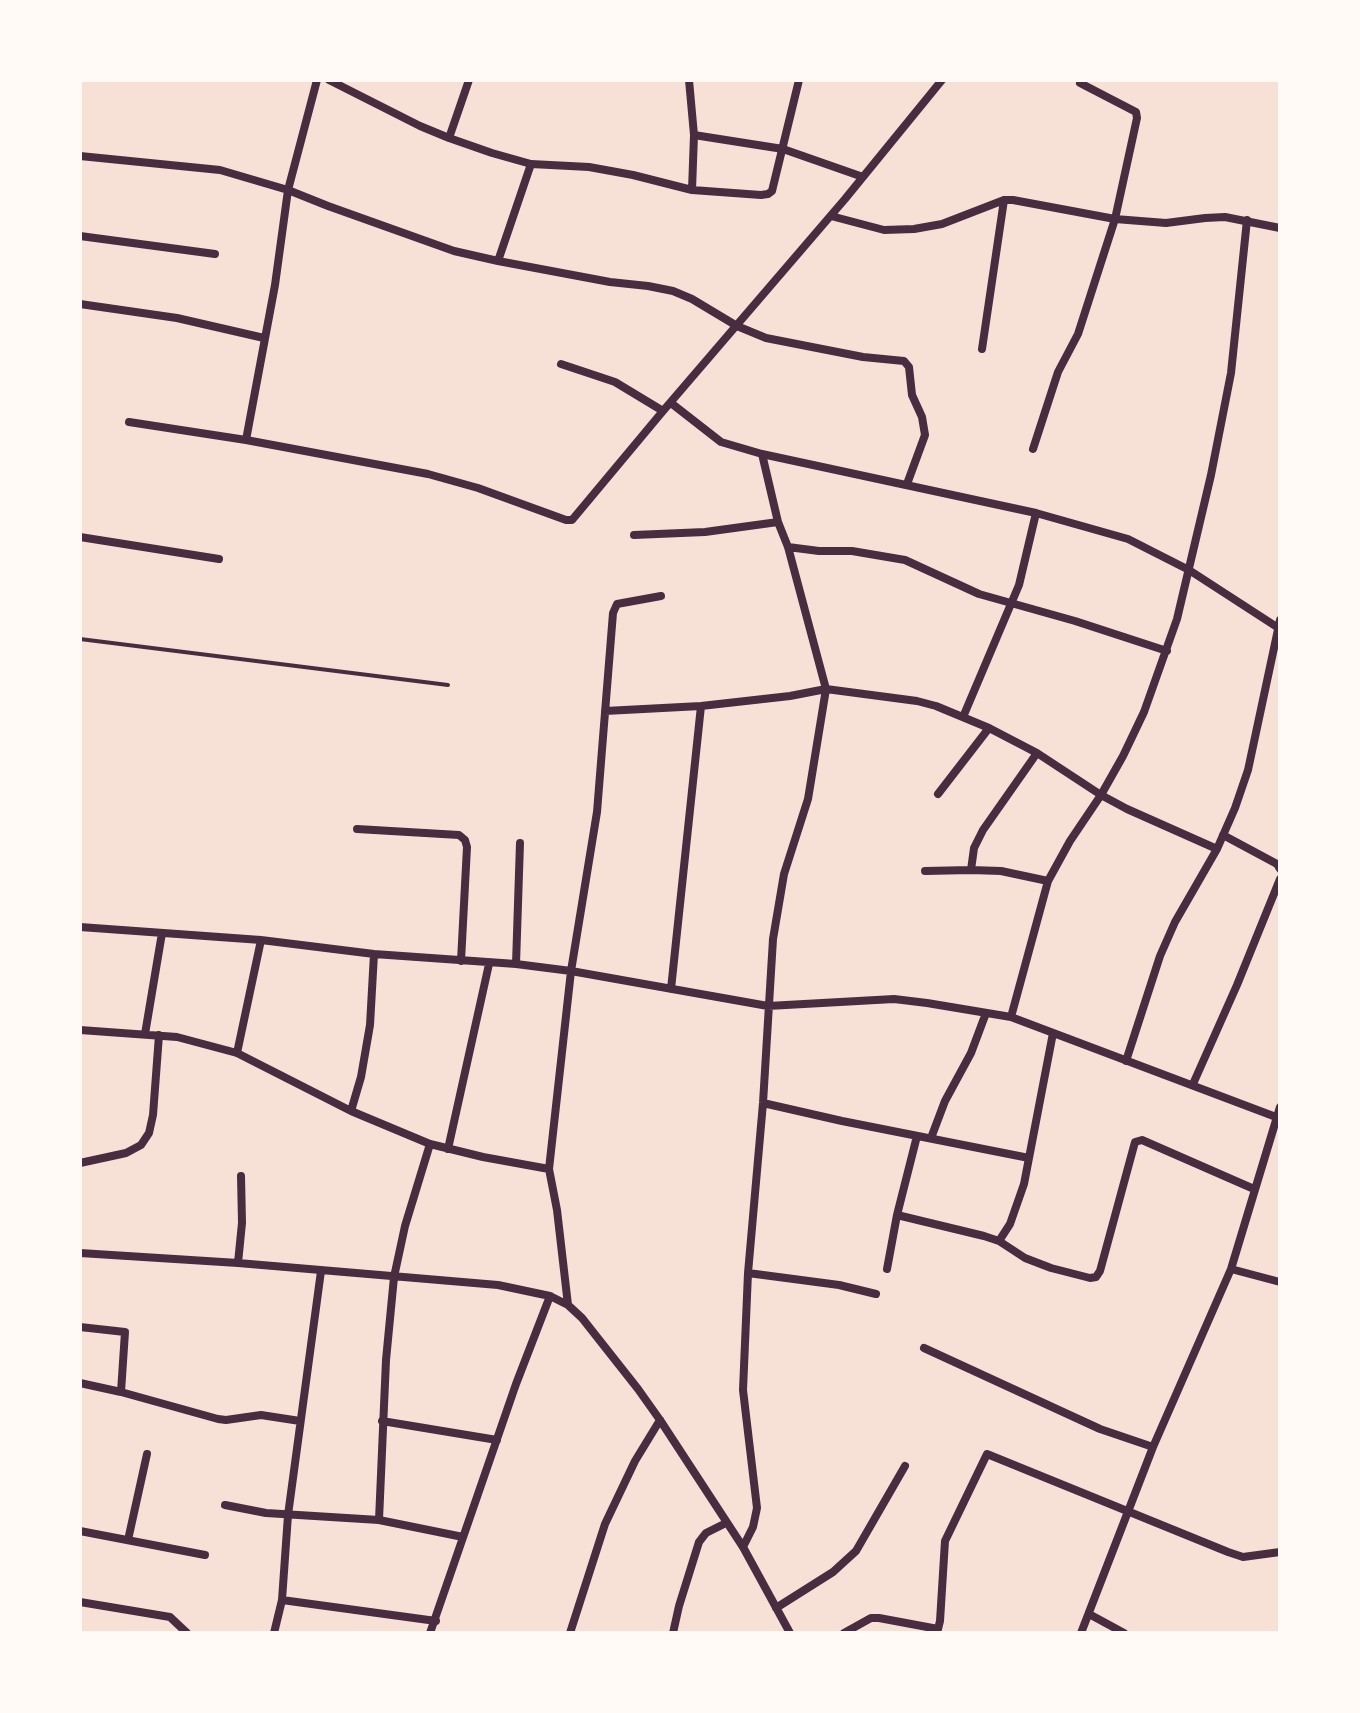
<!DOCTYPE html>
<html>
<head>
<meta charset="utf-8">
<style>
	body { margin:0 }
	#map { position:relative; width:1360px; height:1713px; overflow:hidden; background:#f7e1d7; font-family:"Alegreya Sans",sans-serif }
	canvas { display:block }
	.frame { position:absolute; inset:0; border:82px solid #fffaf5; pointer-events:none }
</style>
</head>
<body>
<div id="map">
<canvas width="1360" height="1713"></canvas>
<div class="frame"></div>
</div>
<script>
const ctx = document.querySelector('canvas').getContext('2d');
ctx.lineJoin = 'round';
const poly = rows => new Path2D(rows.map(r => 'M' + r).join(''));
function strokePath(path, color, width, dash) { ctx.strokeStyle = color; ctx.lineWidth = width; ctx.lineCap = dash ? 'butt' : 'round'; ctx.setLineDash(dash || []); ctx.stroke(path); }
const service = poly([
	[80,639,448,685]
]);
const minor = poly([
	[329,80,420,126,449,138,492,153,531,164,589,167,633,175,692,190,761,195,768,194,772,191,799,80],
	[689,80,694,135,692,190],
	[694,135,783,149,863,177],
	[449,138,469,80],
	[80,156,220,170,288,190,328,206,454,251,498,261,610,282,648,286,673,291,692,299,737,326,766,338,863,357,904,361,909,367,912,395,922,417,925,435,907,484],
	[831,216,884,230,914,229,942,224,1004,200,1013,200,1115,219,1166,223,1205,218,1225,217,1280,228],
	[80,236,215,254],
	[498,261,531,164],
	[80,304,177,318,264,338],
	[982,349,1004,200],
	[561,364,615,382,663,411],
	[671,403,721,442,762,454,1036,513,1128,539,1189,570,1280,629],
	[129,422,246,440,428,474,478,488,566,520,572,520,663,411,845,199,942,80],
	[246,440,275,285,288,190,317,80],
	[1033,449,1058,372,1078,334,1115,219,1137,118,1136,112,1080,83],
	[634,535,705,532,778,522],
	[80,537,219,559],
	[788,547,819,551,852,551,905,560,979,594,1075,621,1167,651],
	[661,596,617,604,613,613,597,812,571,971,549,1169,557,1210,568,1305,582,1318,638,1389,660,1420,743,1547,790,1633],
	[605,711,701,706,790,696,826,689,917,701,936,706,989,728,1037,753,1101,795,1127,809,1217,849],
	[963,717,1019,585,1036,513],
	[938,794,989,728],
	[357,829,459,835,465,840,467,847,461,961],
	[1223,835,1277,864,1280,869],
	[971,870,974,848,983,830,1037,753],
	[925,871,971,870,1001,871,1048,881],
	[80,927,261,940,374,954,516,964,571,971,768,1006,894,999,927,1003,1011,1017,1276,1117],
	[516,964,520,843],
	[671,989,701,706],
	[1011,1017,1048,881,1070,841,1101,795,1123,756,1144,712,1177,619,1211,475,1231,373,1247,220],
	[80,1030,177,1037,237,1053,351,1111,430,1144,483,1157,549,1169],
	[145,1034,162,933],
	[237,1053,261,940],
	[1126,1061,1160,956,1175,922,1217,849,1235,808,1248,770,1280,620],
	[1193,1084,1237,985,1280,879],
	[763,1103,842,1121,1029,1158],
	[351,1111,361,1077,370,1025,374,954],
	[931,1138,945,1101,971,1053,986,1013],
	[448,1149,489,964],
	[80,1163,126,1153,141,1145,149,1133,153,1115,159,1035],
	[897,1215,984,1236,999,1241,1025,1258,1051,1268,1090,1278,1096,1277,1100,1271,1135,1142,1142,1140,1254,1189],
	[999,1241,1010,1224,1024,1184,1053,1033],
	[80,1253,238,1263,498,1285,550,1296],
	[238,1263,242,1223,241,1176],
	[887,1269,897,1215,917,1136],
	[1231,1269,1280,1282],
	[748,1273,839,1285,876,1294],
	[80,1327,125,1332,121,1392],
	[924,1348,1100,1429,1153,1447],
	[80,1383,121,1392,218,1419,226,1420,261,1415,300,1421],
	[382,1421,497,1440],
	[225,1505,266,1513,379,1520,463,1537],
	[379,1520,386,1360,394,1277,405,1226,430,1144],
	[80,1531,205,1555],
	[128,1540,147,1454],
	[743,1547,753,1527,757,1508,743,1390,748,1273,763,1103,773,939,784,874,808,799,826,689,788,547,778,522,762,454],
	[282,1600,436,1621],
	[80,1602,170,1617,187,1633],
	[776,1608,833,1572,856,1551,905,1466],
	[1089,1614,1124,1633],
	[274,1633,282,1600,288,1515,321,1271],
	[430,1633,516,1384,550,1296,568,1305],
	[570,1633,605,1524,635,1461,660,1420],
	[673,1633,679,1606,699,1542,706,1533,726,1523],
	[844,1633,871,1618,879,1618,938,1629],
	[937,1633,940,1621,945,1541,987,1454,1228,1552,1243,1557,1280,1552],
	[1081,1633,1153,1447,1231,1269,1280,1107]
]);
strokePath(service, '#4a2c40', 4);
strokePath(minor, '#4a2c40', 8);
</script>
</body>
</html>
